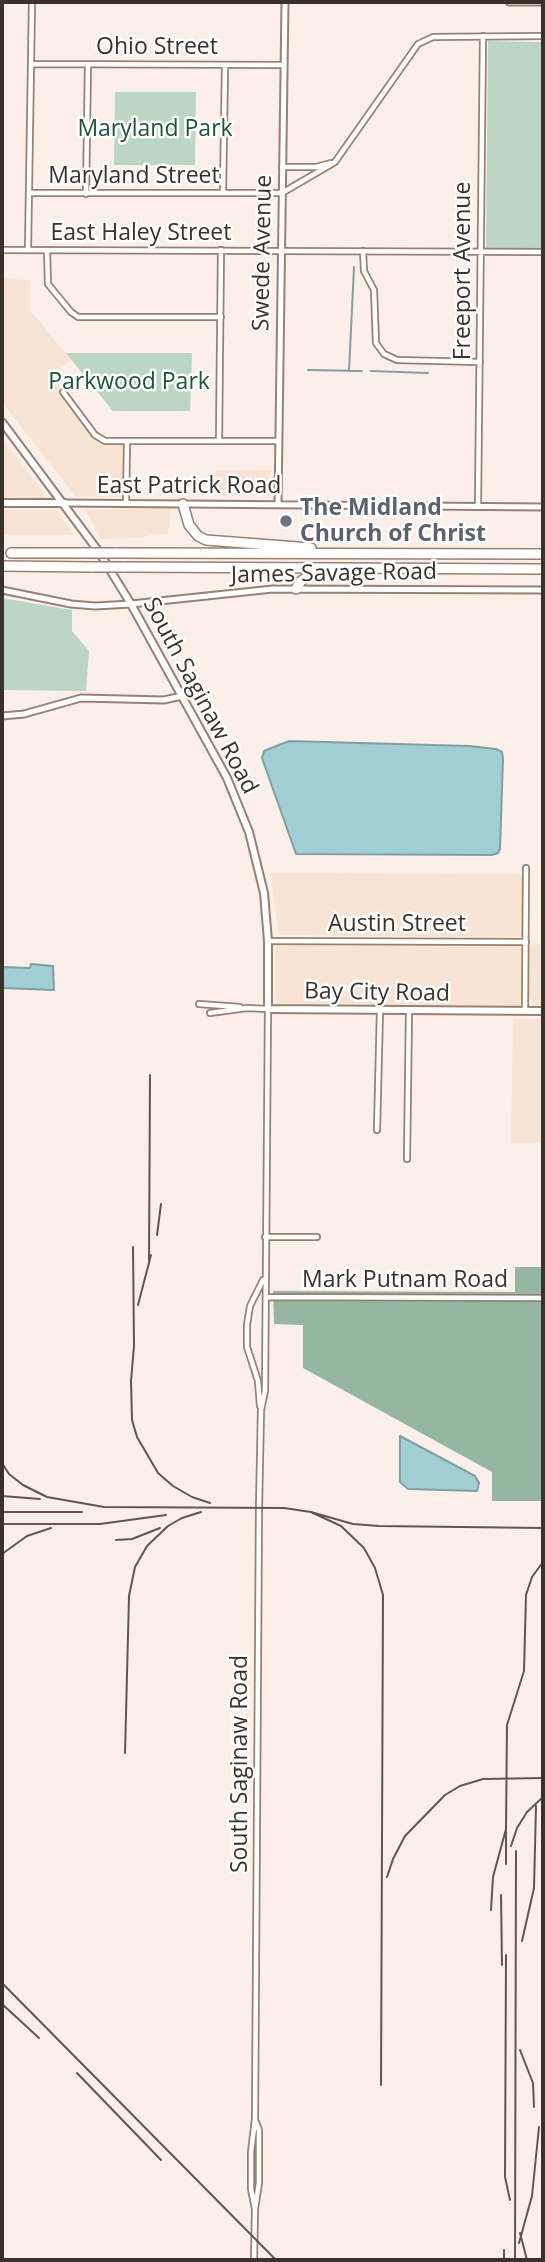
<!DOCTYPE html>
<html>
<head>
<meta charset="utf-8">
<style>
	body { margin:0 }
	#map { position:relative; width:545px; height:2262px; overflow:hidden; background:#fbefe9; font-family:"Open Sans",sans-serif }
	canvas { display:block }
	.frame { position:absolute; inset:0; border:4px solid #3b312b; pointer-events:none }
</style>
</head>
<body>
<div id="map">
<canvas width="545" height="2262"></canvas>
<div class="frame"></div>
</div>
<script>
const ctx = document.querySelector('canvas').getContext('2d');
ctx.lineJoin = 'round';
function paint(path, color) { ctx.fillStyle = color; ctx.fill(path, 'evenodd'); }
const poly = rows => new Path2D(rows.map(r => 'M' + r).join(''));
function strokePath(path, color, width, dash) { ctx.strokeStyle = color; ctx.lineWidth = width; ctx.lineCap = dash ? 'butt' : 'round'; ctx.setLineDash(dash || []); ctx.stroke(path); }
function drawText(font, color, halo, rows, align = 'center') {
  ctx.font = font + ' "Open Sans",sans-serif'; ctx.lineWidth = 5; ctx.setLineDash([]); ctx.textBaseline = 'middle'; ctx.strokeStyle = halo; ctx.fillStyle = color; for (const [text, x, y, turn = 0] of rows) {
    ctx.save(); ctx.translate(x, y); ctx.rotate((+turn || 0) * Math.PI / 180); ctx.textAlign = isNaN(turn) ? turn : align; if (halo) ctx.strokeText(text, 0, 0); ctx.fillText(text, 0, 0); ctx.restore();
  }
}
const commercial = poly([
	[2,279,30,280,30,310,71,360,53,374,61,384,57,391,58,395,97,442,106,445,122,445,124,448,122,497,76,497,2,402],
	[2,438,46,496,44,498,2,497],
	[215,470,271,470,271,496,215,496],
	[171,508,168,534,154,534,141,538,101,539,85,510],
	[2,510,57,510,74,535,2,535],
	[270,873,524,874,523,935,522,937,279,935],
	[275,944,520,944,524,948,523,1003,518,1007,276,1005],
	[533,944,543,944,543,1005,535,1005,529,998,529,947],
	[513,1019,543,1019,543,1143,511,1143]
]);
const green = poly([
	[488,41,543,42,543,249,486,248],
	[115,92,196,92,195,165,114,165],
	[66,353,192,353,190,411,113,411],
	[2,598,72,610,72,631,89,651,86,691,2,690]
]);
const forest = poly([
	[515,1267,543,1267,543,1501,492,1501,492,1472,303,1368,303,1325,274,1324,273,1291,515,1292]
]);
const water = poly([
	[289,741,469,746,496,749,502,752,503,759,500,849,498,853,492,855,296,854,262,758,264,751,289,741],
	[31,964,53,966,54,990,2,988,2,967,30,968,31,964],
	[400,1436,475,1476,479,1483,477,1491,408,1489,400,1482,400,1436]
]);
const stream = poly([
	[308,370,362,371],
	[349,371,354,267],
	[371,371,428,373]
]);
const minor = poly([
	[31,64,283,65],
	[282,167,316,167,331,163],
	[29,193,282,193,335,162,418,44,433,37,543,36],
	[223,193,225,65],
	[86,194,88,64],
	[2,250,543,252],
	[28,250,32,2],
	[47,250,48,284,71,312,78,317,221,317],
	[363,251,364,271,374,290,376,343,384,354,397,360,480,362],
	[63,392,95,435,105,441,279,441],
	[219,441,221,250],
	[126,504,127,442],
	[478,506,483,36],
	[268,941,526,942],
	[199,1004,240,1007],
	[525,1011,526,868],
	[210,1013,247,1008,268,1009,265,1391,261,1410,259,1508,255,2119,251,2152,251,2189,255,2209],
	[377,1130,380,1010],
	[407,1159,409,1011],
	[265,1237,317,1237],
	[266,1297,543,1298],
	[260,1406,258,1381,247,1347,247,1325,250,1306,263,1280],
	[254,2260,255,2209,259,2183,259,2130,256,2122]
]);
const tertiary = poly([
	[509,2,543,2],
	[65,503,543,507],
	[278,504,285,2],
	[2,590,71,604,95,606,131,604,273,589,543,590],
	[2,716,24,714,81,698,164,700,182,696]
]);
const secondary = poly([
	[2,422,99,552,131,604,227,778,249,832,264,893,268,941,268,1009,543,1011],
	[2,503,65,503]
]);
const motorway = poly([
	[183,504,189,525,198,536,206,540,311,548],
	[11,553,84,553],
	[116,553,543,554],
	[2,566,92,567],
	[123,567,543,569],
	[296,589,301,581,314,573,323,572]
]);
const rail = poly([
	[157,1235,161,1204],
	[133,1247,134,1346,131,1381,132,1420,137,1437,158,1473,173,1486,192,1497,210,1503],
	[149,1263,150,1075],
	[138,1305,151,1255],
	[2,1463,9,1474,23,1485,47,1497,104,1507,284,1508,311,1512,353,1524,379,1526,543,1528],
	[2,1496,40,1499],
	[2,1512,82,1512],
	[311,1512,341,1526,364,1548,375,1568,383,1595,381,2085],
	[2,1524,100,1524,166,1515],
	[116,1540,132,1539,160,1528],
	[2,1554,27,1536,51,1528],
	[125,1753,129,1596,135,1567,147,1546,168,1526,182,1518,201,1512],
	[506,1829,506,1864],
	[511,1846,517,1828,527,1812,543,1797],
	[387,1877,393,1859,405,1836,445,1795,460,1786,483,1779,543,1778],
	[501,1895,502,1965],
	[491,1910,493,1877,506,1829,507,1725,524,1671,526,1595,532,1577,543,1562],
	[522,1941,534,1888,536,1806],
	[506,1955,505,2177,510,2200],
	[2,1983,276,2260],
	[2,2004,39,2038],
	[520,2050,533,2083,534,2107],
	[77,2073,161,2160],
	[520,2233,527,2260],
	[519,2243,532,2196,539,2127],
	[504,2260,504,2250],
	[515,2260,516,1851]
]);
const motorwayBridge = poly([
	[84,553,116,553],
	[92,567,123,567]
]);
const markers = [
	[286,521,7,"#6b7280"]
];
const streetNames = [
	["Ohio Street",157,47],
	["Maryland Street",134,176],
	["East Haley Street",141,233],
	["Swede Avenue",263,253,-89],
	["Freeport Avenue",463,271,-90],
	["East Patrick Road",189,486],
	["James Savage Road",334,574,-1],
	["South Saginaw Road",200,696,62],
	["Austin Street",397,924],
	["Bay City Road",377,993,1],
	["Mark Putnam Road",405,1280],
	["South Saginaw Road",240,1764,-90]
];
const parkNames = [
	["Maryland Park",155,129],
	["Parkwood Park",129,382]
];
const worshipNames = [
	["The Midland",300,508],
	["Church of Christ",300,534]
];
paint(commercial, '#f8e4d5');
paint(green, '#bbd6c3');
paint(forest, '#95b69f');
paint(water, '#a0ced3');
strokePath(water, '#829fa1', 2);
strokePath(stream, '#829fa1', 2);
strokePath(minor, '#998072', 8);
strokePath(tertiary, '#998072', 9);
strokePath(secondary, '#998072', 10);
strokePath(motorway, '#998072', 12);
strokePath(minor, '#fff', 4.5);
strokePath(tertiary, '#fff', 5);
strokePath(secondary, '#fff', 6);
strokePath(motorway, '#fff', 9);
strokePath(rail, '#615650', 2);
strokePath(motorwayBridge, '#998072', 12, []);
strokePath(motorwayBridge, '#fff', 9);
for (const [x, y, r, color] of markers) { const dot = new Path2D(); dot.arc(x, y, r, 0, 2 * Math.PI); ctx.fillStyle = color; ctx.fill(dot); strokePath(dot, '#fff', 2.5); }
drawText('23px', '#3b312b', '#fff', streetNames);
drawText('23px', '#1e5536', '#fff', parkNames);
drawText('bold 23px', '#5b616d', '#fff', worshipNames, 'left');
</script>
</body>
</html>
